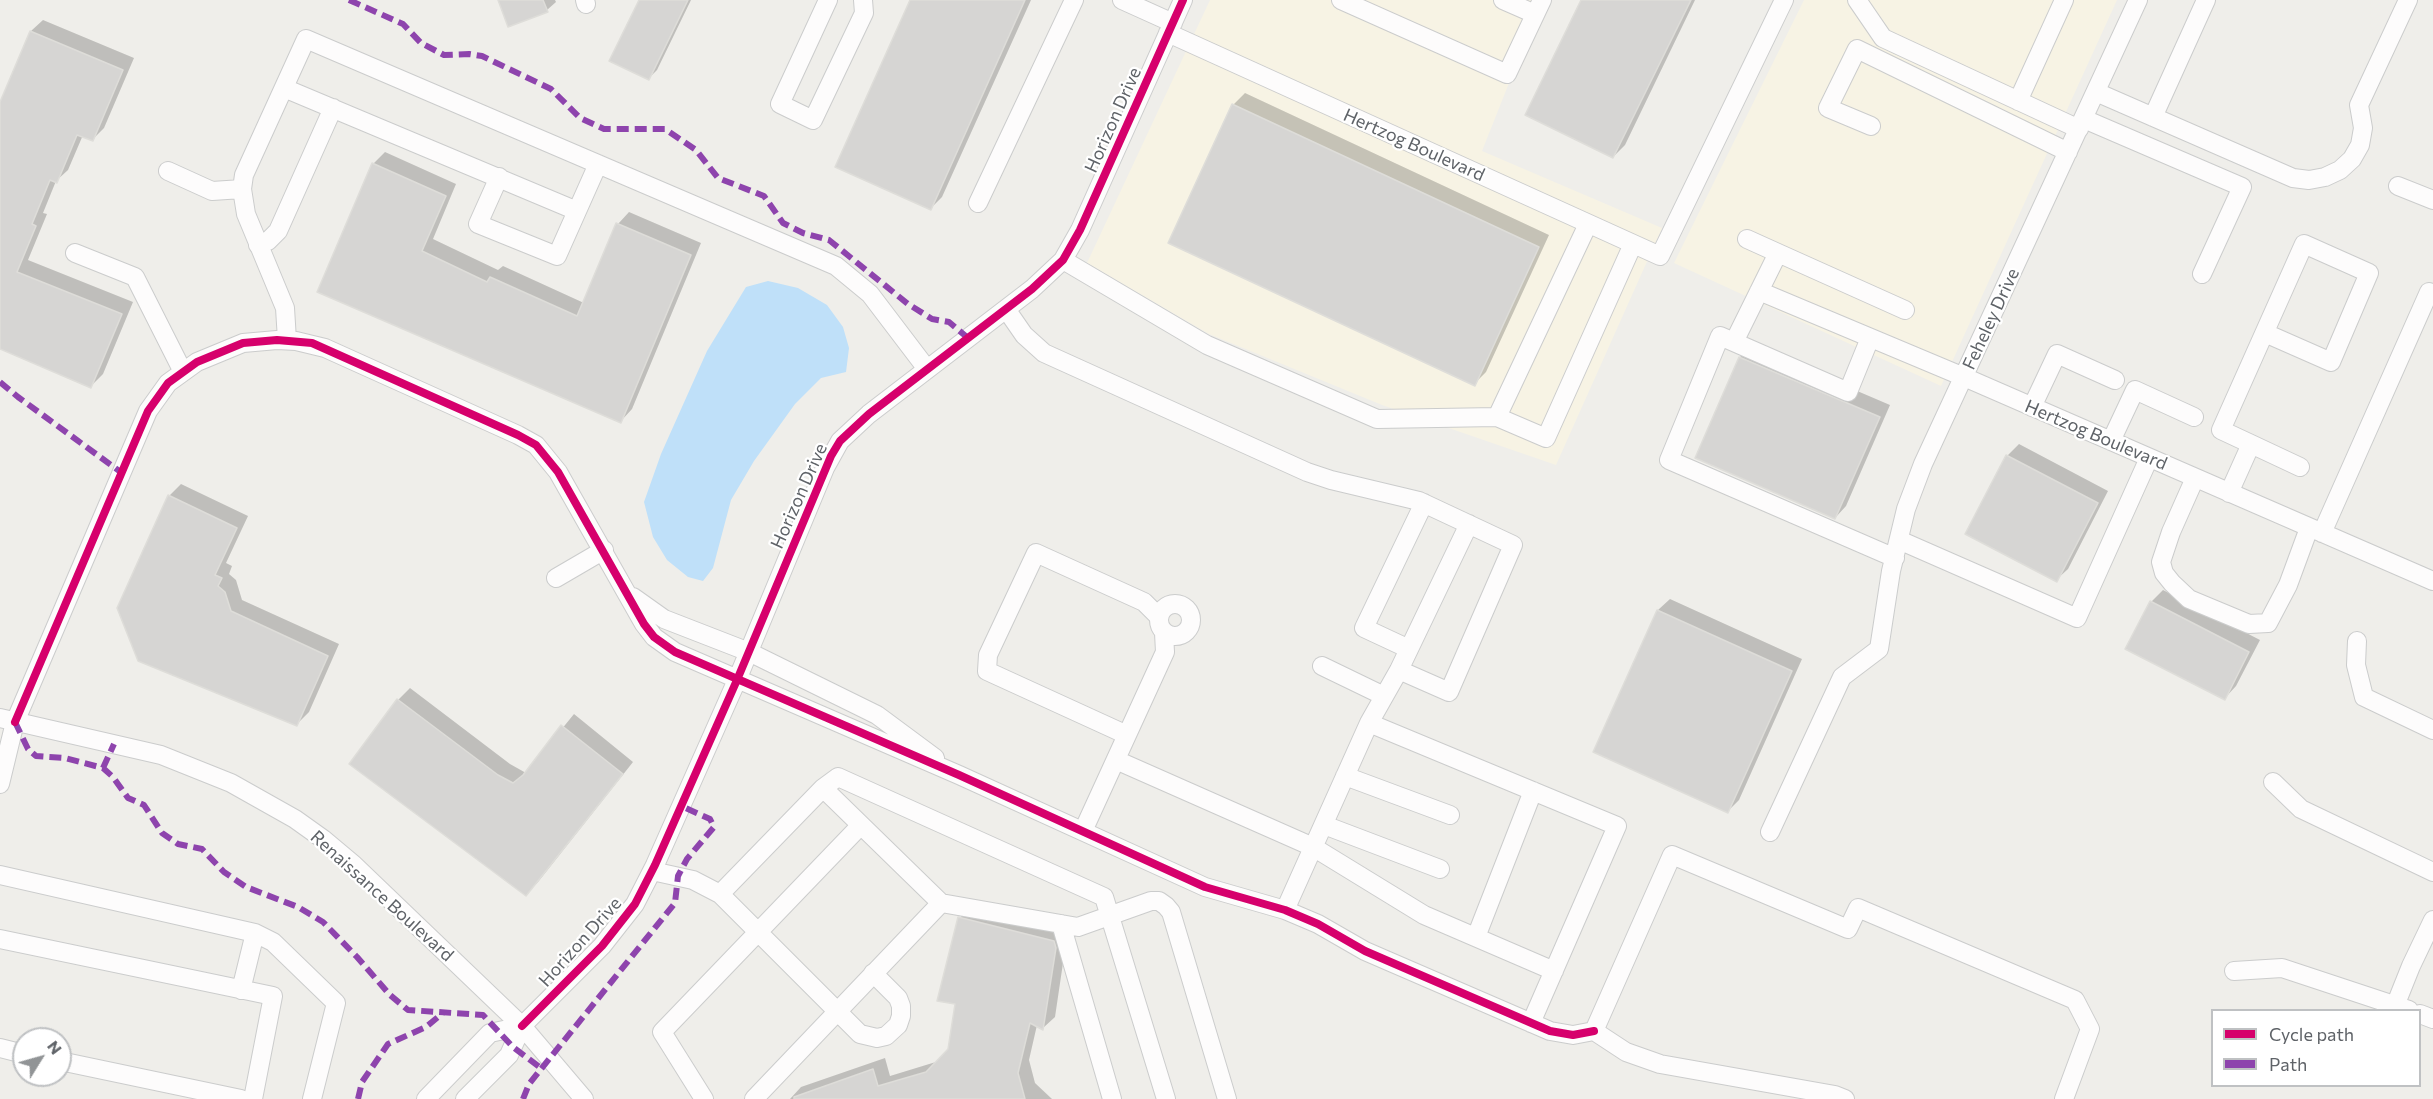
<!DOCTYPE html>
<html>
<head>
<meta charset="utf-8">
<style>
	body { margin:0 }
	#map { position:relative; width:2433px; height:1099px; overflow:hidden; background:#efeeea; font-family:Commissioner,sans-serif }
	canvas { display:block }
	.legend { position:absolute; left:2211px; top:1009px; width:210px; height:78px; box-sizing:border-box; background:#fff; border:2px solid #bfc1c3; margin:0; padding:8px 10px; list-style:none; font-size:18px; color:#5f6368 }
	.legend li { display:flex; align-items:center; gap:12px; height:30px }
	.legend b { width:30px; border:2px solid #bfc1c3 }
	.north { position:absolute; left:12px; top:1027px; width:60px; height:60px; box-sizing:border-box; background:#fff; border:2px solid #bfc1c3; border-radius:50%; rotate:53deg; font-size:16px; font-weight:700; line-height:24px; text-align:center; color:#5f6368 }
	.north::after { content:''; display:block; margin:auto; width:21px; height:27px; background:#919496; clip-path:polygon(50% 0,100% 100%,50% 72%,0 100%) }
</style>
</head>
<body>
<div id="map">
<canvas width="2433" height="1099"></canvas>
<ul class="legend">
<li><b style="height:8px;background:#d6006c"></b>Cycle path</li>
<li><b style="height:8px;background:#8e44ad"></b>Path</li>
</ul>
<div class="north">N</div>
</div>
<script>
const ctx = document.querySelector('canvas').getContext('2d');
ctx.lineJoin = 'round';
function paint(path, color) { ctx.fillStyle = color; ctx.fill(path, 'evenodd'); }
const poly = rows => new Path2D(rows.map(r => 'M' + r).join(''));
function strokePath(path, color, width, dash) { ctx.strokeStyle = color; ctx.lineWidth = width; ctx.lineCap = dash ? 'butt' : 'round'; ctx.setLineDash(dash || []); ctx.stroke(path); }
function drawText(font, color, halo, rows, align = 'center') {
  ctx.font = font + ' Commissioner,sans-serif'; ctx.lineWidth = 4.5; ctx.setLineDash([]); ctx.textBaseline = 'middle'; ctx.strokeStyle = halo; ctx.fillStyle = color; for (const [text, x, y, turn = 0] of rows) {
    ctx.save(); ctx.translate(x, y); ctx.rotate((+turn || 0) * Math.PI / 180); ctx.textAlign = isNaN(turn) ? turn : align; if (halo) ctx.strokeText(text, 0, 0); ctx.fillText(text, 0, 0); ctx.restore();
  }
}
const commercial = poly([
	[1210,0,1542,0,1482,151,1662,228,1556,465,1382,405,1209,334,1087,263],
	[1804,0,2117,0,1941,386,1674,263]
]);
const water = poly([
	[768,281,798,288,827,305,843,327,849,348,846,372,821,378,795,404,754,461,731,500,713,568,703,581,688,577,667,560,653,537,644,502,661,454,707,351,746,287]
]);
const shadow = poly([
	[500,0,555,0,556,2,547,10],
	[640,0,691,0,657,70,648,79],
	[911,0,1031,0,942,197,931,208],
	[1582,0,1695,0,1625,145,1613,157],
	[43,20,134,58,104,128,93,139,83,135,68,170,56,181,43,213,47,214,28,260,133,302,103,374,91,386,0,347,0,106,31,31],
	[1245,93,1549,235,1486,372,1474,384,1233,105],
	[385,152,456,184,433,239,498,270,503,266,584,303,618,224,629,212,701,243,632,409,621,421,319,291,373,164],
	[1752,346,1890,405,1846,506,1835,518,1697,457,1740,357],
	[2019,444,2108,491,2068,569,2056,580,2007,456],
	[181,484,248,516,226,563,232,566,229,574,236,580,242,600,339,644,309,712,297,724,118,608,169,496],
	[2163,590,2260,640,2236,686,2225,698,2151,602],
	[1670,599,1802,659,1739,800,1727,812,1595,751,1658,610],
	[410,688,510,764,526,773,574,714,633,762,538,882,526,894,398,700],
	[971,906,1067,936,1055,1017,1043,1028,1037,1025,1029,1060,1035,1083,1052,1099,790,1099,801,1087,885,1058,890,1076,939,1061,950,1050,957,1003,960,918]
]);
const building = poly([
	[498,0,543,0,548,12,508,27,498,0],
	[639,0,688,0,649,80,609,61,639,0],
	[910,0,1025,0,931,210,835,167,910,0],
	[1581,0,1691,0,1613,158,1525,115,1581,0],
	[30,31,123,70,93,141,77,135,57,183,50,180,32,224,36,226,17,272,122,314,91,388,0,349,0,102,30,31],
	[1232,104,1539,247,1475,386,1168,243,1232,104],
	[372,163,446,196,422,251,487,282,490,277,577,316,616,223,691,255,621,423,317,292,372,163],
	[1739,357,1880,417,1835,519,1695,458,1739,357],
	[2006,455,2098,503,2057,582,1965,534,2006,455],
	[168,495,237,528,215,575,222,578,218,586,225,592,231,611,328,656,297,726,138,661,117,608,168,495],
	[2150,601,2249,652,2225,700,2125,649,2150,601],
	[1657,610,1792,671,1728,813,1593,752,1657,610],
	[397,699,498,775,513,783,523,775,561,725,623,774,526,896,349,764,397,699],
	[958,917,1054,941,1056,948,1043,1030,1030,1023,1018,1073,1025,1099,794,1099,794,1097,873,1069,878,1086,926,1072,948,1049,955,1004,937,1001,958,917]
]);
const minor = poly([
	[585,0,586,4],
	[828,0,780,104,813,120,864,13,863,0],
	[1122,0,1173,23],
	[1341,0,1507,74,1542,0],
	[1503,0,1535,14],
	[1857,0,1883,38,2079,129],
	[1168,33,1660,256,1784,0],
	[284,88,577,211],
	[2096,92,2293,178,2309,180,2325,177,2340,170,2352,159,2360,145,2363,128,2359,105,2408,0],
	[2018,101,2064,0],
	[2153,117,2206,0],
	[2084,119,2242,187,2202,274],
	[1871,126,1828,108,1857,49,2068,152],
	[168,171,212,191,242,189],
	[499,177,478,224,557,256,598,164],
	[2398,186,2433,200],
	[978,203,1074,0],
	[1747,239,1778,253],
	[258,245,268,241,278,231,333,108],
	[75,253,135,277,183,372],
	[1063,260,1207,345,1377,419,1497,417,1546,438,1633,244],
	[1759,291,1964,377,2433,581],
	[1006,309,1024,335,1044,353,1307,472,1331,480,1419,501,1513,545,1449,692,1399,670],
	[1870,338,1848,392,1720,336,1669,460,1895,558],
	[287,340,285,308,246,214,242,189,244,175,306,39,836,266,870,294,927,369],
	[1734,342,1778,253,1905,310],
	[2032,407,2057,354,2115,380],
	[1497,417,1588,224],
	[2111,441,2135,390,2194,417],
	[2251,444,2300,467],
	[2195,478,2171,532,2161,562,2164,573,2172,583,2189,599,2249,624,2268,623,2288,585,2309,528],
	[2229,493,2251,444,2221,430,2304,244,2369,273,2331,362,2265,333],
	[2322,533,2429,292],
	[1899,540,2077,618,2149,458],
	[556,578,604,550],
	[633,597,664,619,749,652,877,715,935,758],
	'1159 620a16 16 0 1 1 32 0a16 16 0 1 1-32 0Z',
	[2357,641,2356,665,2364,697,2433,730],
	[1409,649,1364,628,1424,503],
	[1322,666,1384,696],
	[0,718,161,755,231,783,295,819,323,839,354,865,522,1026,584,1099],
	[1369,723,1617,826,1531,1023],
	[1127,735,987,671,988,655,1036,553,1144,602,1159,617],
	[1116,760,1313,847,1424,915,1554,971],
	[1345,776,1450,815],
	[2273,782,2301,809,2433,872],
	[0,784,15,722,148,411,168,383,197,362,243,343,277,340,296,341,325,348,518,435,536,445,558,472,644,624,654,637,675,652,959,775,1205,887,1285,910,1318,924,1365,951,1550,1031,1573,1035,1594,1031,1626,1052,1660,1064,1835,1095,1845,1099],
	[823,788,941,903,1078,927,1151,901,1159,901,1166,906,1171,912,1227,1099],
	[1324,825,1440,869],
	[1083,831,1165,652,1164,633],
	[1770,832,1842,677,1879,649,1891,571,1906,509,1923,464,2138,0],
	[652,871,693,880,720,894,860,1034,877,1038,886,1036,898,1025,901,1016,901,1006,898,998,873,973],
	[0,875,255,933,273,942,336,1003,312,1099],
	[720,894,823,788,838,777,1104,897,1166,1099],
	[1285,910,1369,723,1399,670,1469,524],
	[1061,924,1112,1099],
	[1476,937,1533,791],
	[0,939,273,996,253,1099],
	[2234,971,2282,968,2409,1010],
	[241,990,255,933],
	[2395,1006,2411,966,2433,920],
	[2420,1014,2433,1019],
	[1594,1031,1672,855,1848,929,1858,908,2075,1000,2090,1029,2064,1099],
	[0,1048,24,1054],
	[60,1061,241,1099],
	[426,1099,490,1033,522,1026],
	[465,1099,509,1055,522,1026,602,946,635,904,655,865,737,680,825,468,840,441,869,414,1032,289,1063,260,1080,230,1183,0],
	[704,1099,662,1032,861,825],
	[754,1099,941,903]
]);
const quiet = poly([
	[349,0,403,24,421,43,444,55,469,54,482,56,551,89,580,118,604,129,665,129,696,150,718,178,764,196,783,223,803,233,829,240,908,304,932,319,949,322,968,338],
	[0,382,18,397,122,473],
	[15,722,28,749,36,756,65,758,103,768,113,777,128,798,144,805,162,833,178,844,202,849,224,872,246,887,298,907,323,922,357,957,390,995,408,1010,483,1015,513,1047,542,1069],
	[103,768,114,744],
	[358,1099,362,1082,388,1044,426,1027,443,1013],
	[523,1099,529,1084,675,903,678,876,687,859,714,827,710,819,681,806]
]);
const cycleway = poly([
	[15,722,148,411,168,383,197,362,243,343,277,340,312,343,518,435,536,445,558,472,644,624,654,637,675,652,959,775,1205,887,1285,910,1318,924,1365,951,1550,1031,1573,1035,1594,1031],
	[522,1026,602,946,635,904,655,865,737,680,831,456,840,441,869,414,1032,289,1063,260,1080,230,1183,0]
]);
const streetNames = [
	["Horizon Drive",1113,120,-66],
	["Hertzog Boulevard",1414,145,24],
	["Feheley Drive",1991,319,-65],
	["Hertzog Boulevard",2096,435,23],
	["Horizon Drive",799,496,-66],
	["Renaissance Boulevard",382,896,42],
	["Horizon Drive",580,942,-48]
];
paint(commercial, '#f7f3e4');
paint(water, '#bfe0f9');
paint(shadow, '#0003');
paint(building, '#d6d5d3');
strokePath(building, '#deddd9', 1.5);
strokePath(minor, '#cbcccc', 20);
strokePath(minor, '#fdfcfc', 18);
strokePath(quiet, '#8e44ad', 6, [12, 6]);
strokePath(cycleway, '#d6006c', 8);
drawText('18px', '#5f6368', '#fff', streetNames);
</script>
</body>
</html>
